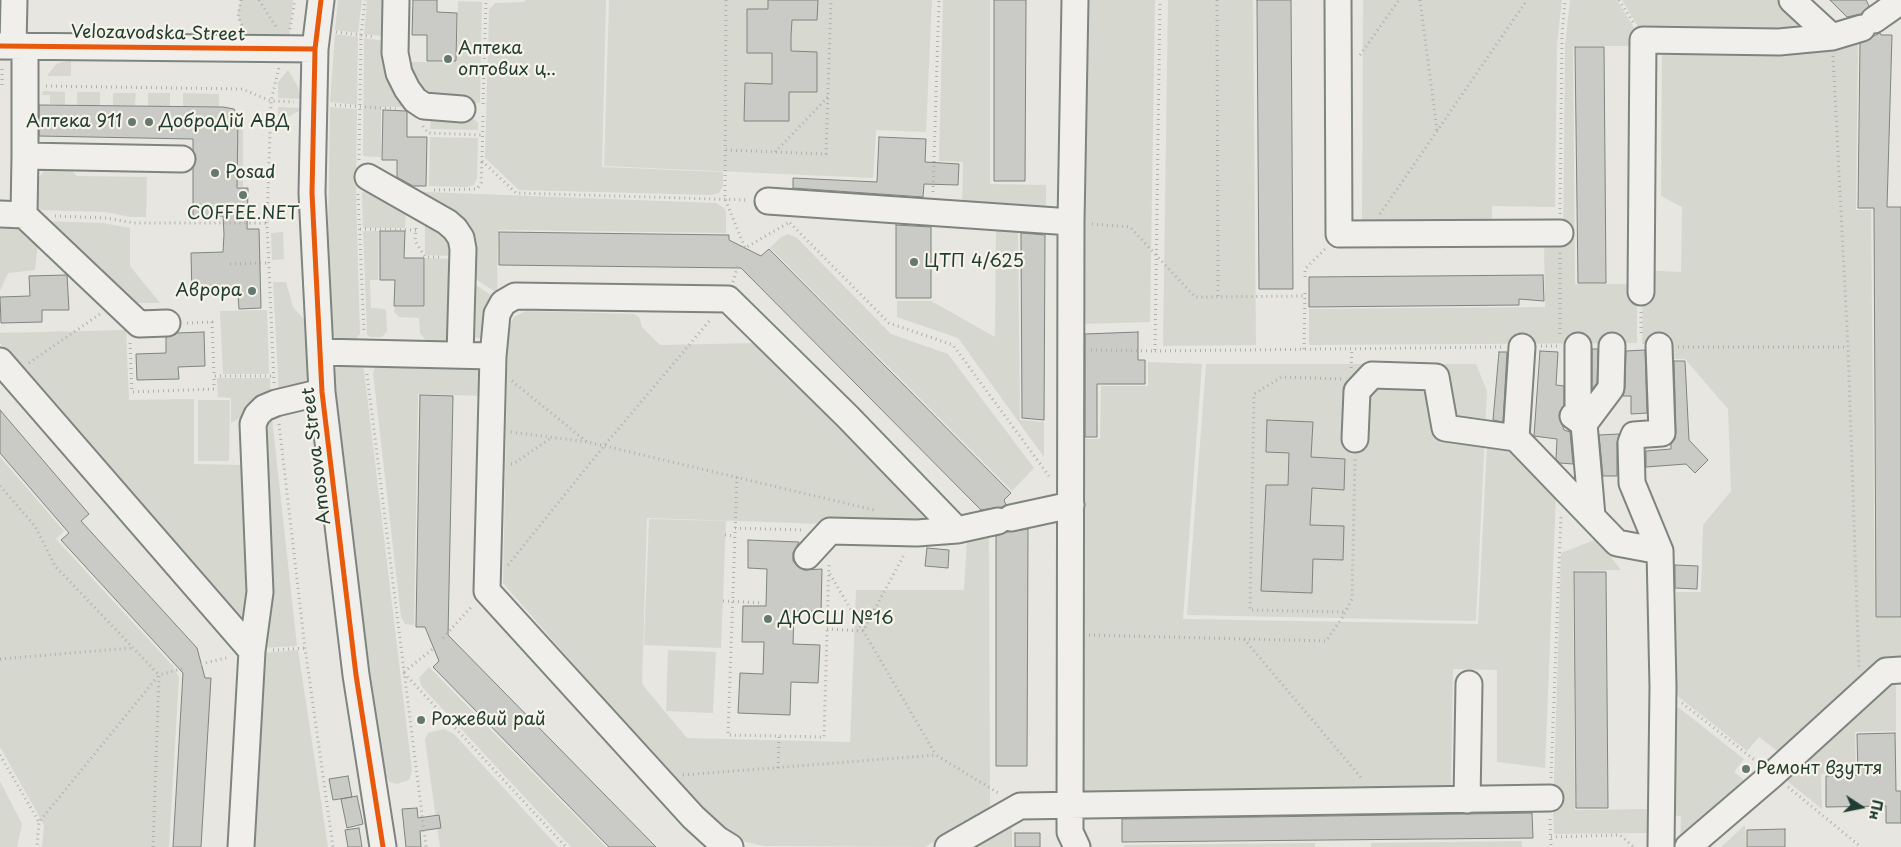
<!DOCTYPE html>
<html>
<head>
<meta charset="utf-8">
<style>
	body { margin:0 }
	#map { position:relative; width:1901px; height:847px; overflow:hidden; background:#e7e6e0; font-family:"Playpen Sans",sans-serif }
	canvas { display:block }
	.north { position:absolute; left:1836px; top:782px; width:50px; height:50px; -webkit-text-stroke:4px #f7f3e8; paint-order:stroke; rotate:101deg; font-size:14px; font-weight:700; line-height:20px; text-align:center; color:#1f3d34 }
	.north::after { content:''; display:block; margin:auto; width:18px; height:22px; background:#1f3d34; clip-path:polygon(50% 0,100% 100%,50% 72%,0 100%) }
</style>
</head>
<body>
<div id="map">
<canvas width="1901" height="847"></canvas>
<div class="north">Пн</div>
</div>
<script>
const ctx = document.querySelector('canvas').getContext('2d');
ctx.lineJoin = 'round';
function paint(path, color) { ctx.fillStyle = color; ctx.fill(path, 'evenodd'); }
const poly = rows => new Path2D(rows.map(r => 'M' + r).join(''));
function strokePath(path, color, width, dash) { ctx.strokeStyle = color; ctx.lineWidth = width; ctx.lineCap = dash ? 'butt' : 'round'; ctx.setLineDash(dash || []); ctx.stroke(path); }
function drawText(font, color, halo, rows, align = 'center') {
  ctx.font = font + ' "Playpen Sans",sans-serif'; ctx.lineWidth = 4.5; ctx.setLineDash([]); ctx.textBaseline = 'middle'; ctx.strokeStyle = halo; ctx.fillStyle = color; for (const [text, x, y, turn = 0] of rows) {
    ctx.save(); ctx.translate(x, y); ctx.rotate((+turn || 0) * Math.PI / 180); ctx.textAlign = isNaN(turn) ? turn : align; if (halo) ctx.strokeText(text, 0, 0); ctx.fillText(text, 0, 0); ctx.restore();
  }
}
const built = poly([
	[609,0,932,0,926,132,876,130,873,178,604,166],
	[1206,364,1476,364,1487,391,1476,621,1187,615],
	[0,781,22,824,17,847,0,847]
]);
const green = poly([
	[241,0,293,0,289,38,254,38,249,35,243,28,239,20,238,11],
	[338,0,362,0,358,33,335,30],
	[367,0,394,0,389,37,364,34],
	[526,0,606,0,602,167,723,172,723,186,719,193,711,195,519,190,485,158,489,10,495,3,524,2],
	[943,0,990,0,990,184,1046,185,1046,207,962,206,963,162,939,161],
	[1087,0,1155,0,1150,322,1082,324],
	[1168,0,1253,0,1256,345,1163,346],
	[1363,0,1562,0,1557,44,1555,207,1492,206,1492,228,1362,227],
	[1570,0,1617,0,1639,36,1639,46,1573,46,1575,284,1637,284,1637,343,1309,345,1309,309,1545,307,1544,244,1563,244,1565,46],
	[1622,0,1780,0,1812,31,1643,35],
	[458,1,482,2,480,103,428,101,402,62,457,62],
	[335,34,358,37,357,105,330,102],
	[364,38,385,41,407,107,381,107,381,157,363,156],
	[1858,38,1856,210,1871,210,1875,618,1901,618,1901,667,1785,757,1759,737,1747,751,1675,694,1676,592,1701,592,1703,525,1731,491,1728,409,1685,359,1664,359,1664,344,1642,344,1643,270,1681,272,1682,207,1661,196,1662,48],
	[71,60,71,76,47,76,56,64],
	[288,70,297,85,302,99,278,98,278,82],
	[43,91,65,92,65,105,50,104,50,95,42,95],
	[77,92,100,92,100,105,77,105],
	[113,93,136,93,135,105,113,105],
	[148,93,170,93,170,106,148,106],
	[183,93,219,94,219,106,183,106],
	[278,107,299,108,299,111,278,122],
	[330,107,357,109,356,193,360,334,355,340,337,340,332,333,328,238],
	[471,116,478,123,478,130,430,129,431,119],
	[238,124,243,125,243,187,237,186],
	[430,137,478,138,477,178,474,185,467,187,429,186],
	[49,165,68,166,77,176,147,177,146,217,130,217,106,212,37,210,39,177],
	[399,191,716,203,724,208,726,212,726,233,498,230,497,293,474,278,470,246],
	[362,192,377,193,406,209,405,228,363,228],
	[425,217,435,219,457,256,425,255],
	[0,218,39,234,35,270,8,273,0,291],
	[39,221,103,223,130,228,130,266,160,303,129,303],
	[996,228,1018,229,1020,420,1044,422,1044,457,958,338,897,317,897,301,931,301,995,337],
	[363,231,379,231,378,280,370,280,371,308,384,309,386,311,387,331,382,337,370,337,367,334],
	[283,232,284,259,272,260,271,233],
	[788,234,797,238,891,334,948,354,1034,468,1012,491,770,248,781,237],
	[425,258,457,259,451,339,444,345,429,343,426,341,420,333,419,318,399,317,394,312,395,307,425,307],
	[273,282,286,282,293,307,308,324,310,385,279,397],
	[474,284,491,295,489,331,482,338,472,338],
	[267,310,269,374,223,374,220,311],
	[526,311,634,314,639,317,642,327,660,345,759,343,944,528,647,518,642,684,687,738,850,742,856,590,964,590,967,538,989,534,990,809,925,847,764,846,732,839,716,828,503,583,508,330,514,317],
	[126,330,129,400,194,399,194,464,244,465,251,586,246,620,243,622,239,621,0,343,0,333],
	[1148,362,1202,364,1183,619,1478,624,1487,445,1516,450,1556,494,1545,768,1497,762,1497,670,1453,669,1451,793,1080,797,1078,439,1100,439,1101,386,1148,386],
	[359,364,364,370,412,771,409,780,397,784,390,782,386,776,374,712,335,406,334,374,335,369,341,365],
	[382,365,477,368,482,371,486,396,418,394,414,625,405,624,401,617,373,373,375,367],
	[217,378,270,378,271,402,231,423,231,398,218,397],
	[198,400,230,400,229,461,198,461],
	[272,418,297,646,262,648,270,622,262,425],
	[0,457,64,531,56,539,173,666,179,677,169,847,42,847,44,825,0,747],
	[649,519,726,521,721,648,644,645],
	[1597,539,1621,570,1573,571,1575,810,1648,809,1648,833,1554,834,1553,810,1561,553],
	[298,650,328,847,250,847,261,653],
	[668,650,716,652,713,713,666,711],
	[429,667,606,847,571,847,422,687,419,678],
	[1896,676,1896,731,1855,732,1856,773,1821,774,1822,809,1782,777],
	[1674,704,1744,759,1734,772,1753,787,1680,847,1681,816,1670,816],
	[444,729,454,734,558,847,440,847,425,740,428,733],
	[1008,825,1011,827,1012,830,1012,847,962,847],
	[1745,825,1746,847,1721,847],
	[1522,841,1522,847,1371,847,1371,843],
	[1315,843,1315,847,1125,847,1123,845]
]);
const building = poly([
	[413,0,437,0,437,12,457,13,456,61,427,61,427,35,412,35,413,0],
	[768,0,818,0,817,20,792,20,791,36,791,51,817,52,817,92,789,92,789,121,744,121,745,83,772,84,772,53,747,53,747,9,768,9,768,0],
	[994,0,1026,0,1025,181,994,181,994,0],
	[1257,0,1291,0,1293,289,1259,289,1257,0],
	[1830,0,1866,0,1869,6,1861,14,1847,17,1830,0],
	[1880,33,1881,35,1892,35,1887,207,1901,207,1901,617,1876,617,1874,208,1858,208,1860,43,1880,33],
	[1575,47,1604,47,1606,283,1578,283,1575,47],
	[39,105,223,107,234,109,238,117,237,188,248,188,247,229,259,229,261,308,239,309,238,295,192,296,191,253,223,252,224,234,223,216,193,216,193,168,196,159,193,151,193,139,39,136,39,105],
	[383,110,406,111,407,112,407,137,427,137,426,186,413,186,397,177,397,160,382,160,383,110],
	[879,137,926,139,925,162,959,164,958,185,924,184,923,197,793,188,793,178,877,182,879,137],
	[896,225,931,227,931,298,896,298,896,225],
	[380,231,405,231,404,258,424,258,424,306,394,306,395,280,380,280,380,231],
	[499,232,729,235,729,240,761,256,769,249,1011,493,1004,500,1006,505,1002,507,981,510,741,268,499,265,499,232],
	[1021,233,1045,235,1044,420,1022,418,1021,233],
	[67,275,69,310,42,310,42,322,1,323,0,297,30,296,29,276,67,275],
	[1543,275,1544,301,1519,299,1519,305,1309,307,1309,277,1543,275],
	[204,332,205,366,178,367,179,379,137,380,136,354,166,353,166,337,174,335,177,333,204,332],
	[1138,332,1138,360,1145,360,1145,384,1097,384,1097,437,1085,437,1085,334,1138,332],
	[1592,349,1598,349,1597,383,1592,389,1592,349],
	[1645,350,1647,413,1631,414,1631,396,1623,396,1625,388,1626,351,1645,350],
	[1540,351,1558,352,1556,385,1564,386,1564,405,1559,415,1564,430,1570,432,1573,464,1560,463,1556,459,1557,439,1534,436,1540,351],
	[1499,352,1507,352,1503,422,1493,420,1499,352],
	[1674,361,1685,361,1689,440,1708,460,1695,473,1686,464,1646,467,1646,451,1671,449,1671,444,1675,439,1676,432,1674,361],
	[420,395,453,396,448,635,656,847,609,847,433,667,439,661,425,627,416,627,420,395],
	[0,410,89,514,81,521,197,648,205,678,211,678,201,847,173,847,183,673,61,540,69,533,0,453,0,410],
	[1267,420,1313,422,1311,457,1345,459,1344,490,1312,488,1310,525,1344,526,1343,560,1313,559,1312,593,1261,591,1266,485,1288,485,1289,453,1266,452,1267,420],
	[1619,434,1617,443,1617,476,1603,476,1599,435,1619,434],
	[1028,529,1027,766,996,766,996,536,1007,532,1028,529],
	[748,540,799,542,793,553,793,561,797,566,804,570,822,569,821,611,794,611,793,644,820,645,818,683,791,682,790,715,738,713,740,673,763,674,764,642,742,642,743,606,766,606,767,569,748,568,748,540],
	[927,548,949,550,948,568,925,566,927,548],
	[1675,565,1698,566,1697,589,1675,588,1675,565],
	[1574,572,1606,572,1608,808,1576,808,1574,572],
	[1895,733,1896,791,1901,791,1901,823,1886,823,1886,806,1826,807,1826,776,1858,775,1857,734,1895,733],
	[348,776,352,797,333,800,329,779,348,776],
	[357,796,363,824,347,828,341,799,357,796],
	[417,808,418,818,439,815,441,828,420,831,421,847,406,847,402,809,417,808],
	[1532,813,1533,838,1122,842,1122,819,1532,813],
	[359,828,362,847,348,847,345,830,359,828],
	[1785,829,1785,847,1747,847,1747,830,1785,829],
	[1015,833,1040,833,1040,847,1015,847,1015,833]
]);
const path = poly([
	[241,0,238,16,243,28],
	[259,0,276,27],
	[726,0,725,199,745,248,788,223],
	[1217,0,1218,296],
	[1420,0,1437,130],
	[1619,0,1633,22],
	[290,29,295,0],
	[336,32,375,37],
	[1360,55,1399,0],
	[1833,56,1848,347,1859,669],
	[2,85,2,65],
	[46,86,242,89,271,101,294,102],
	[483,104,486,0],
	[335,105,396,109],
	[483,116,482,161,516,193,748,200],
	[423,126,428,133,482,135],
	[726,150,826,154,831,0],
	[775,152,828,97],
	[359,160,361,35,365,0],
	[434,190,477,189,481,183,482,162],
	[933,192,939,0],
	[358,194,364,333],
	[1380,214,1527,0],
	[1560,214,1562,35,1565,0],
	[55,216,106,218,134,223,267,223],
	[790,223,889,323,953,345,1049,476],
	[1092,224,1130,227,1195,297,1304,296],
	[416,228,415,241,425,257,443,257],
	[360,229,416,230],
	[1560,253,1560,334],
	[230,264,268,263],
	[1305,277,1305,269,1325,249],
	[733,282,738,265],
	[1641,312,1641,336],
	[187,323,212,322,214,376,274,376],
	[130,343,132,392,214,389,214,376],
	[1541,346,1559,346],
	[1678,347,1848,347],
	[1304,349,1305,289],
	[1091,350,1155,351,1160,0],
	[1155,351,1502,347],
	[29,363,100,314],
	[1351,368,1352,348],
	[367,374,426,847],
	[1341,379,1282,377,1254,394,1250,610,1345,612],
	[512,381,587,442],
	[274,383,267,223,271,101,279,67],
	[279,424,305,648,333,847],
	[511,432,588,442,874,510],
	[511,464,513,464,551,438],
	[737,477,728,735,824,737,829,563],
	[0,486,35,526,55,566,159,675,39,822,37,847],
	[735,528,803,530],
	[725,535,735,536],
	[508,565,604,446,711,319],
	[830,574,936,755],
	[723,601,762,603],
	[827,629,863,631,905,553],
	[1089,635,1244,639,1363,780],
	[443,638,473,605],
	[1244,639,1326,641,1342,618,1352,599,1355,459],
	[273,650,305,648],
	[0,659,132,648],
	[201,664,230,657],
	[404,672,434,648],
	[404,673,566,847],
	[1682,703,1756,761],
	[0,755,39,822],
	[778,768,779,736],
	[683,775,936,755,1000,794],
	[1551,778,1561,514],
	[1788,787,1861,847],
	[1550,819,1551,847],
	[1551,837,1620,835,1634,847],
	[153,847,159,675,185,668]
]);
const minor = poly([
	[321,0,315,49,312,193,322,392,356,675,383,847],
	[396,0,395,53,399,73,407,89,415,100,424,106,462,109],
	[1075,0,1071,222,1070,832,1077,847],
	[1338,0,1339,234,1560,233],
	[1792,0,1832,37,1862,28],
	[1874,20,1901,1],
	[0,46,315,49],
	[13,46,14,0],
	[25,46,25,156,182,159],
	[25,156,24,215,139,324,167,323],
	[368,177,447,222,455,229,461,238,463,249,460,355],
	[768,201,1071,222],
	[0,214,24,215],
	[1641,292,1643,40,1779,42,1832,37],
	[1578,346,1578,404,1584,424,1592,516],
	[1659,346,1662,433,1634,435,1631,443,1632,483,1660,551],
	[320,352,493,356,487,591,693,817,717,839,730,847],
	[493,356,497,314,503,303,515,296,728,299,848,417,957,530,998,521],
	[0,361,252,651],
	[1573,416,1584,424,1611,388,1612,346],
	[1516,438,1522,347],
	[1355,439,1357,391,1372,375,1436,377,1445,428,1516,438,1617,543,1660,551,1663,687,1661,847],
	[1011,518,1071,505],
	[807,556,830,531,917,533,957,530],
	[1467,800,1469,684],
	[241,847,252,651,260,592,253,424,257,415,264,408,276,403,322,392],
	[948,847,1020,806,1550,798],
	[1688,847,1772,775,1886,671,1901,670]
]);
const cycleway = poly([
	[321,0,315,49,312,193,322,392,356,675,383,847],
	[0,46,315,49]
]);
const markers = [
	[448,59,5,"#657870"],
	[132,122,5,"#657870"],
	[149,122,5,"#657870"],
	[215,173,5,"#657870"],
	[243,195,5,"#657870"],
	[914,262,5,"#657870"],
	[252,291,5,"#657870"],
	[768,619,5,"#657870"],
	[421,720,5,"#657870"],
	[1746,769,5,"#657870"]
];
const streetNames = [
	["Velozavodska Street",158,34,1],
	["Amosova Street",317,456,-97]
];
const poiNames = [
	["Аптека",458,49],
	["оптових ц‥",458,70],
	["Аптека 911",122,122,"right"],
	["ДоброДій АВД",159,122],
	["Posad",225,173],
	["COFFEE.NET",243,214,"center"],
	["ЦТП 4/625",924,262],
	["Аврора",242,291,"right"],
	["ДЮСШ №16",778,619],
	["Рожевий рай",431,720],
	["Ремонт взуття",1756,769]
];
paint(built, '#d7d9d0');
paint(green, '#d6d8cf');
paint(building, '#cacbc6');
strokePath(building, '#7e847f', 1);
strokePath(minor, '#7e847f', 29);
strokePath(path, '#aeb0ac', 3, [1, 4]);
strokePath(minor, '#f0efeb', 25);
strokePath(cycleway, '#e8590c', 5);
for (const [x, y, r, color] of markers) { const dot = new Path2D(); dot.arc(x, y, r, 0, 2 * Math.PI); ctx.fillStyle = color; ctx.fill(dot); strokePath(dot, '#f7f3e8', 2); }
drawText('18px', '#1f3d34', '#f7f3e8', streetNames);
drawText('18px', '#1f3d34', '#f7f3e8', poiNames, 'left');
</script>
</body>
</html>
